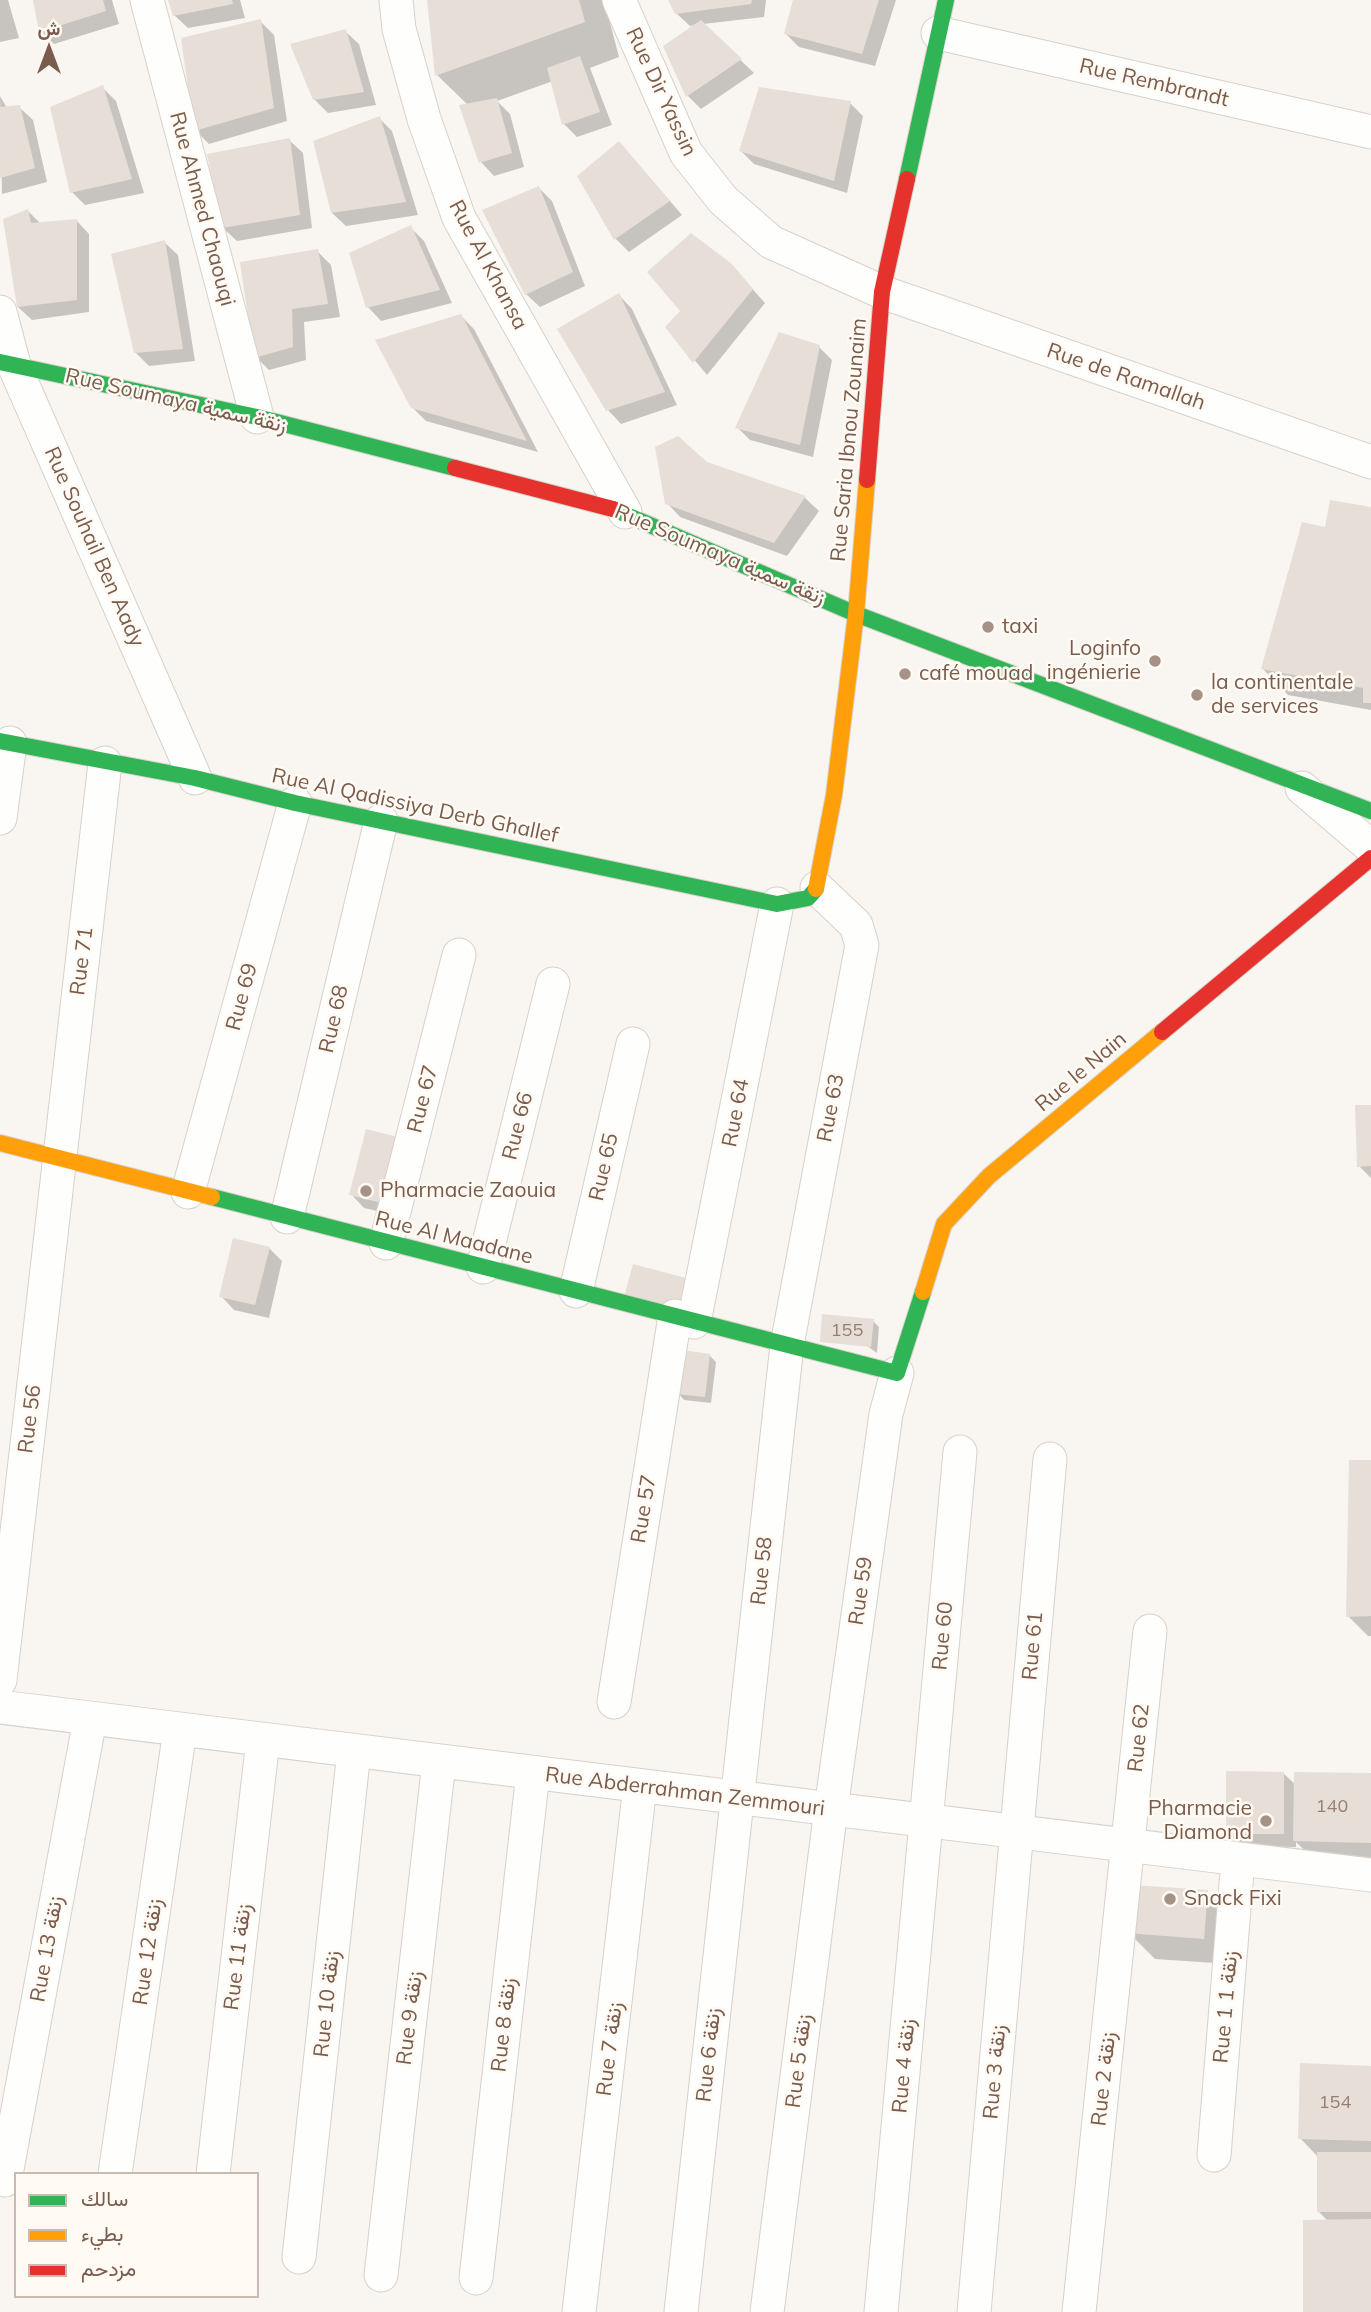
<!DOCTYPE html>
<html>
<head>
<meta charset="utf-8">
<style>
	body { margin:0 }
	#map { position:relative; width:1371px; height:2312px; overflow:hidden; background:#f9f5f0; font-family:Mulish,Vazirmatn,sans-serif }
	canvas { display:block }
	.legend { position:absolute; left:14px; top:2172px; width:245px; height:126px; box-sizing:border-box; background:#fffaf3; border:2px solid #cabbb1; margin:0; padding:9px 12px; list-style:none; font-size:21px; color:#7a5c4d }
	.legend li { display:flex; align-items:center; gap:14px; height:35px }
	.legend b { width:35px; border:2px solid #cabbb1 }
	.north { position:absolute; left:14px; top:14px; width:70px; height:70px; -webkit-text-stroke:5px #fffaf3; paint-order:stroke; rotate:0deg; font-size:19px; font-weight:700; line-height:28px; text-align:center; color:#7a5c4d }
	.north::after { content:''; display:block; margin:auto; width:24px; height:32px; background:#7a5c4d; clip-path:polygon(50% 0,100% 100%,50% 72%,0 100%) }
</style>
</head>
<body>
<div id="map">
<canvas width="1371" height="2312"></canvas>
<ul class="legend">
<li><b style="height:9px;background:#30b455"></b>سالك</li>
<li><b style="height:9px;background:#ff9f0a"></b>بطيء</li>
<li><b style="height:9px;background:#e5322d"></b>مزدحم</li>
</ul>
<div class="north">ش</div>
</div>
<script>
const ctx = document.querySelector('canvas').getContext('2d');
ctx.lineJoin = 'round';
function paint(path, color) { ctx.fillStyle = color; ctx.fill(path, 'evenodd'); }
const poly = rows => new Path2D(rows.map(r => 'M' + r).join(''));
function strokePath(path, color, width, dash) { ctx.strokeStyle = color; ctx.lineWidth = width; ctx.lineCap = dash ? 'butt' : 'round'; ctx.setLineDash(dash || []); ctx.stroke(path); }
function drawText(font, color, halo, rows, align = 'center') {
  ctx.font = font + ' Mulish,Vazirmatn,sans-serif'; ctx.lineWidth = 5; ctx.setLineDash([]); ctx.textBaseline = 'middle'; ctx.strokeStyle = halo; ctx.fillStyle = color; for (const [text, x, y, turn = 0] of rows) {
    ctx.save(); ctx.translate(x, y); ctx.rotate((+turn || 0) * Math.PI / 180); ctx.textAlign = isNaN(turn) ? turn : align; if (halo) ctx.strokeText(text, 0, 0); ctx.fillText(text, 0, 0); ctx.restore();
  }
}
const shadow = poly([
	[0,0,8,0,19,38,0,42],
	[35,0,112,0,119,24,54,44,41,31],
	[170,0,240,0,245,18,188,28,174,15],
	[429,0,604,0,619,57,590,68,612,125,577,137,564,124,553,81,497,101,510,114,524,167,494,176,481,162,468,105,437,75],
	[670,0,766,0,764,17,703,24,754,73,701,109,688,96,697,25,690,26,676,13],
	[795,0,896,0,875,66,799,47,786,34],
	[260,21,274,35,287,121,209,144,195,130],
	[345,31,359,44,376,105,328,113,314,99],
	[103,88,116,101,144,193,85,205,72,192],
	[0,96,7,108,19,107,33,120,47,182,2,194],
	[850,103,863,116,847,193,754,164,741,151],
	[379,118,392,131,418,215,346,226,332,213],
	[289,140,303,153,312,228,237,241,223,228],
	[632,157,682,215,629,252,615,238],
	[539,188,552,201,585,286,540,307,526,294],
	[28,211,41,224,76,220,89,234,89,312,32,320,18,307],
	[410,227,424,241,452,303,381,321,368,307],
	[164,242,178,255,195,361,149,366,135,352],
	[317,251,331,265,340,317,304,322,306,360,269,370,256,357],
	[731,265,765,303,707,375,667,327],
	[619,295,632,309,677,405,621,424,608,410],
	[461,316,474,329,538,452,426,421,412,407],
	[819,347,832,360,813,457,750,440,737,427],
	[706,463,805,498,819,511,787,556,680,517,667,503],
	[1371,509,1371,710,1288,695,1263,669,1327,529],
	[1371,1106,1371,1178,1359,1166],
	[411,1152,395,1215,364,1208,351,1194],
	[269,1248,282,1261,269,1318,234,1310,221,1296],
	[824,1316,873,1321,879,1327,877,1353],
	[709,1355,716,1362,711,1403,684,1400,678,1393],
	[1371,1462,1371,1636,1368,1636,1348,1616],
	[1283,1773,1296,1785,1371,1775,1371,1867,1321,1866,1296,1842,1296,1847,1241,1846,1227,1833],
	[1207,1892,1233,1918,1230,1964,1155,1959,1129,1933],
	[1371,2068,1371,2312,1305,2312,1328,2221,1319,2212,1319,2158,1300,2138]
]);
const building = poly([
	[33,0,103,0,106,11,39,32],
	[168,0,232,0,233,4,173,16],
	[427,0,579,0,585,22,435,76],
	[668,0,752,0,751,4,675,14],
	[793,0,879,0,862,54,784,34],
	[261,19,274,108,194,131,181,38],
	[701,20,742,59,686,97,663,46],
	[346,29,364,92,313,100,290,44],
	[580,56,600,112,562,125,547,68],
	[103,85,132,179,70,193,50,107],
	[759,87,851,101,834,181,739,151],
	[497,98,512,153,479,163,459,105],
	[20,105,35,168,0,178,0,107],
	[380,116,406,202,331,213,313,141],
	[290,138,300,215,222,228,207,154],
	[619,141,670,201,614,240,577,176],
	[539,186,573,272,525,295,482,210],
	[28,209,31,223,77,219,77,300,17,307,3,219],
	[411,225,440,290,366,308,349,253],
	[691,233,732,264,753,289,693,363,665,327,680,311,647,272],
	[165,240,183,349,134,353,111,254],
	[318,249,328,304,292,309,293,347,254,358,240,262],
	[619,293,665,392,606,411,557,329],
	[461,314,527,441,411,408,375,340],
	[779,332,820,345,800,445,735,428],
	[678,436,707,462,806,496,774,543,665,504,655,447],
	[1330,500,1371,507,1371,703,1363,703,1363,688,1261,669,1302,522,1325,527],
	[1355,1105,1371,1105,1371,1166,1357,1167],
	[366,1129,398,1137,382,1203,349,1195],
	[233,1238,270,1247,255,1305,219,1297],
	[633,1264,686,1278,678,1311,624,1297],
	[822,1314,874,1319,871,1347,820,1342],
	[682,1350,710,1354,705,1397,676,1394],
	[1349,1460,1371,1460,1371,1616,1346,1617],
	[1226,1771,1284,1772,1284,1834,1226,1834],
	[1294,1772,1371,1773,1371,1843,1293,1841],
	[1131,1885,1208,1890,1204,1939,1127,1933],
	[1300,2063,1371,2066,1371,2141,1298,2139],
	[1317,2152,1371,2152,1371,2212,1317,2212],
	[1371,2219,1371,2312,1303,2312,1303,2220]
]);
const street = poly([
	[147,0,257,417],
	[396,0,399,29,424,119,459,218,625,512],
	[619,0,686,153,723,200,771,242,882,292,1371,462],
	[938,33,1371,132],
	[0,312,14,365,195,778],
	[1302,788,1371,847],
	[0,818,10,743],
	[188,1192,295,803],
	[287,1217,381,821],
	[386,1243,459,955],
	[483,1267,553,984],
	[576,1291,633,1044],
	[694,1322,777,904],
	[0,1680,105,763],
	[614,1702,675,1316],
	[0,1707,1371,1875],
	[1214,2155,1238,1859],
	[115,2174,180,1730],
	[213,2174,263,1740],
	[5,2180,90,1719],
	[299,2257,354,1751],
	[381,2275,439,1762],
	[476,2278,533,1773],
	[579,2312,640,1786],
	[681,2312,787,1345,862,945,856,925,817,888],
	[767,2312,831,1809,886,1414,897,1373],
	[881,2312,960,1452],
	[974,2312,1050,1459],
	[1079,2312,1150,1631]
]);
const fast = poly([
	[907,179,946,0],
	[0,362,257,417,455,468],
	[613,509,856,614,1371,811],
	[0,741,195,778,295,803,777,904,808,898,816,889],
	[212,1197,897,1373,923,1292]
]);
const slow = poly([
	[816,889,834,795,856,614,867,480],
	[0,1143,212,1197],
	[923,1292,944,1224,989,1176,1162,1032]
]);
const jam = poly([
	[455,468,613,509],
	[867,480,882,292,907,179],
	[1162,1032,1371,858]
]);
const markers = [
	[988,627,7,"#a69286"],
	[1155,661,7,"#a69286"],
	[905,674,7,"#a69286"],
	[1197,695,7,"#a69286"],
	[366,1191,7,"#a69286"],
	[1266,1821,7,"#a69286"],
	[1170,1899,7,"#a69286"]
];
const numberNames = [
	["155",847,1331],
	["140",1332,1807],
	["154",1335,2103]
];
const streetNames = [
	["Rue Rembrandt",1154,83,13],
	["Rue Dir Yassin",661,92,65],
	["Rue Ahmed Chaouqi",202,209,75],
	["Rue Al Khansa",488,265,62],
	["Rue de Ramallah",1126,377,19],
	["Rue Soumaya زنقة سمية",176,401,13],
	["Rue Saria Ibnou Zounaim",849,440,-85],
	["Rue Souhail Ben Aady",94,547,66],
	["Rue Soumaya زنقة سمية",720,555,23],
	["Rue Al Qadissiya Derb Ghallef",415,806,12],
	["Rue 71",82,961,-83],
	["Rue 69",242,997,-75],
	["Rue 68",334,1019,-77],
	["Rue le Nain",1081,1072,-40],
	["Rue 67",423,1099,-76],
	["Rue 63",831,1108,-79],
	["Rue 64",736,1113,-79],
	["Rue 66",518,1126,-76],
	["Rue 65",604,1167,-77],
	["Rue Al Maadane",454,1238,14],
	["Rue 56",30,1419,-83],
	["Rue 57",644,1509,-81],
	["Rue 58",762,1571,-84],
	["Rue 59",861,1591,-82],
	["Rue 60",943,1636,-85],
	["Rue 61",1033,1646,-85],
	["Rue 62",1139,1738,-84],
	["Rue Abderrahman Zemmouri",685,1792,7],
	["Rue 13 زنقة",47,1949,-80],
	["Rue 12 زنقة",148,1952,-82],
	["Rue 11 زنقة",238,1957,-83],
	["Rue 10 زنقة",327,2004,-84],
	["Rue 1 زنقة 1",1226,2007,-85],
	["Rue 9 زنقة",410,2018,-83],
	["Rue 8 زنقة",504,2025,-84],
	["Rue 7 زنقة",610,2049,-83],
	["Rue 6 زنقة",709,2055,-84],
	["Rue 5 زنقة",799,2061,-83],
	["Rue 4 زنقة",904,2066,-85],
	["Rue 3 زنقة",995,2072,-85],
	["Rue 2 زنقة",1104,2079,-84]
];
const poiNames = [
	["taxi",1002,627],
	["Loginfo",1141,649,"right"],
	["ingénierie",1141,673,"right"],
	["café mouad",919,674],
	["la continentale",1211,683],
	["de services",1211,707],
	["Pharmacie Zaouia",380,1191],
	["Pharmacie",1252,1809,"right"],
	["Diamond",1252,1833,"right"],
	["Snack Fixi",1184,1899]
];
paint(shadow, '#0003');
paint(building, '#e6ded7');
strokePath(street, '#d7d1cb', 35);
strokePath(fast, '#d9d2cb', 18);
strokePath(slow, '#d9d2cb', 18);
strokePath(jam, '#d9d2cb', 18);
strokePath(street, '#fefefd', 33);
strokePath(fast, '#30b455', 16);
strokePath(slow, '#ff9f0a', 16);
strokePath(jam, '#e5322d', 16);
for (const [x, y, r, color] of markers) { const dot = new Path2D(); dot.arc(x, y, r, 0, 2 * Math.PI); ctx.fillStyle = color; ctx.fill(dot); strokePath(dot, '#fffaf3', 2.5); }
drawText('18px', '#977e72', null, numberNames);
drawText('21px', '#7a5c4d', '#fffaf3', streetNames);
drawText('21px', '#7a5c4d', '#fffaf3', poiNames, 'left');
</script>
</body>
</html>
